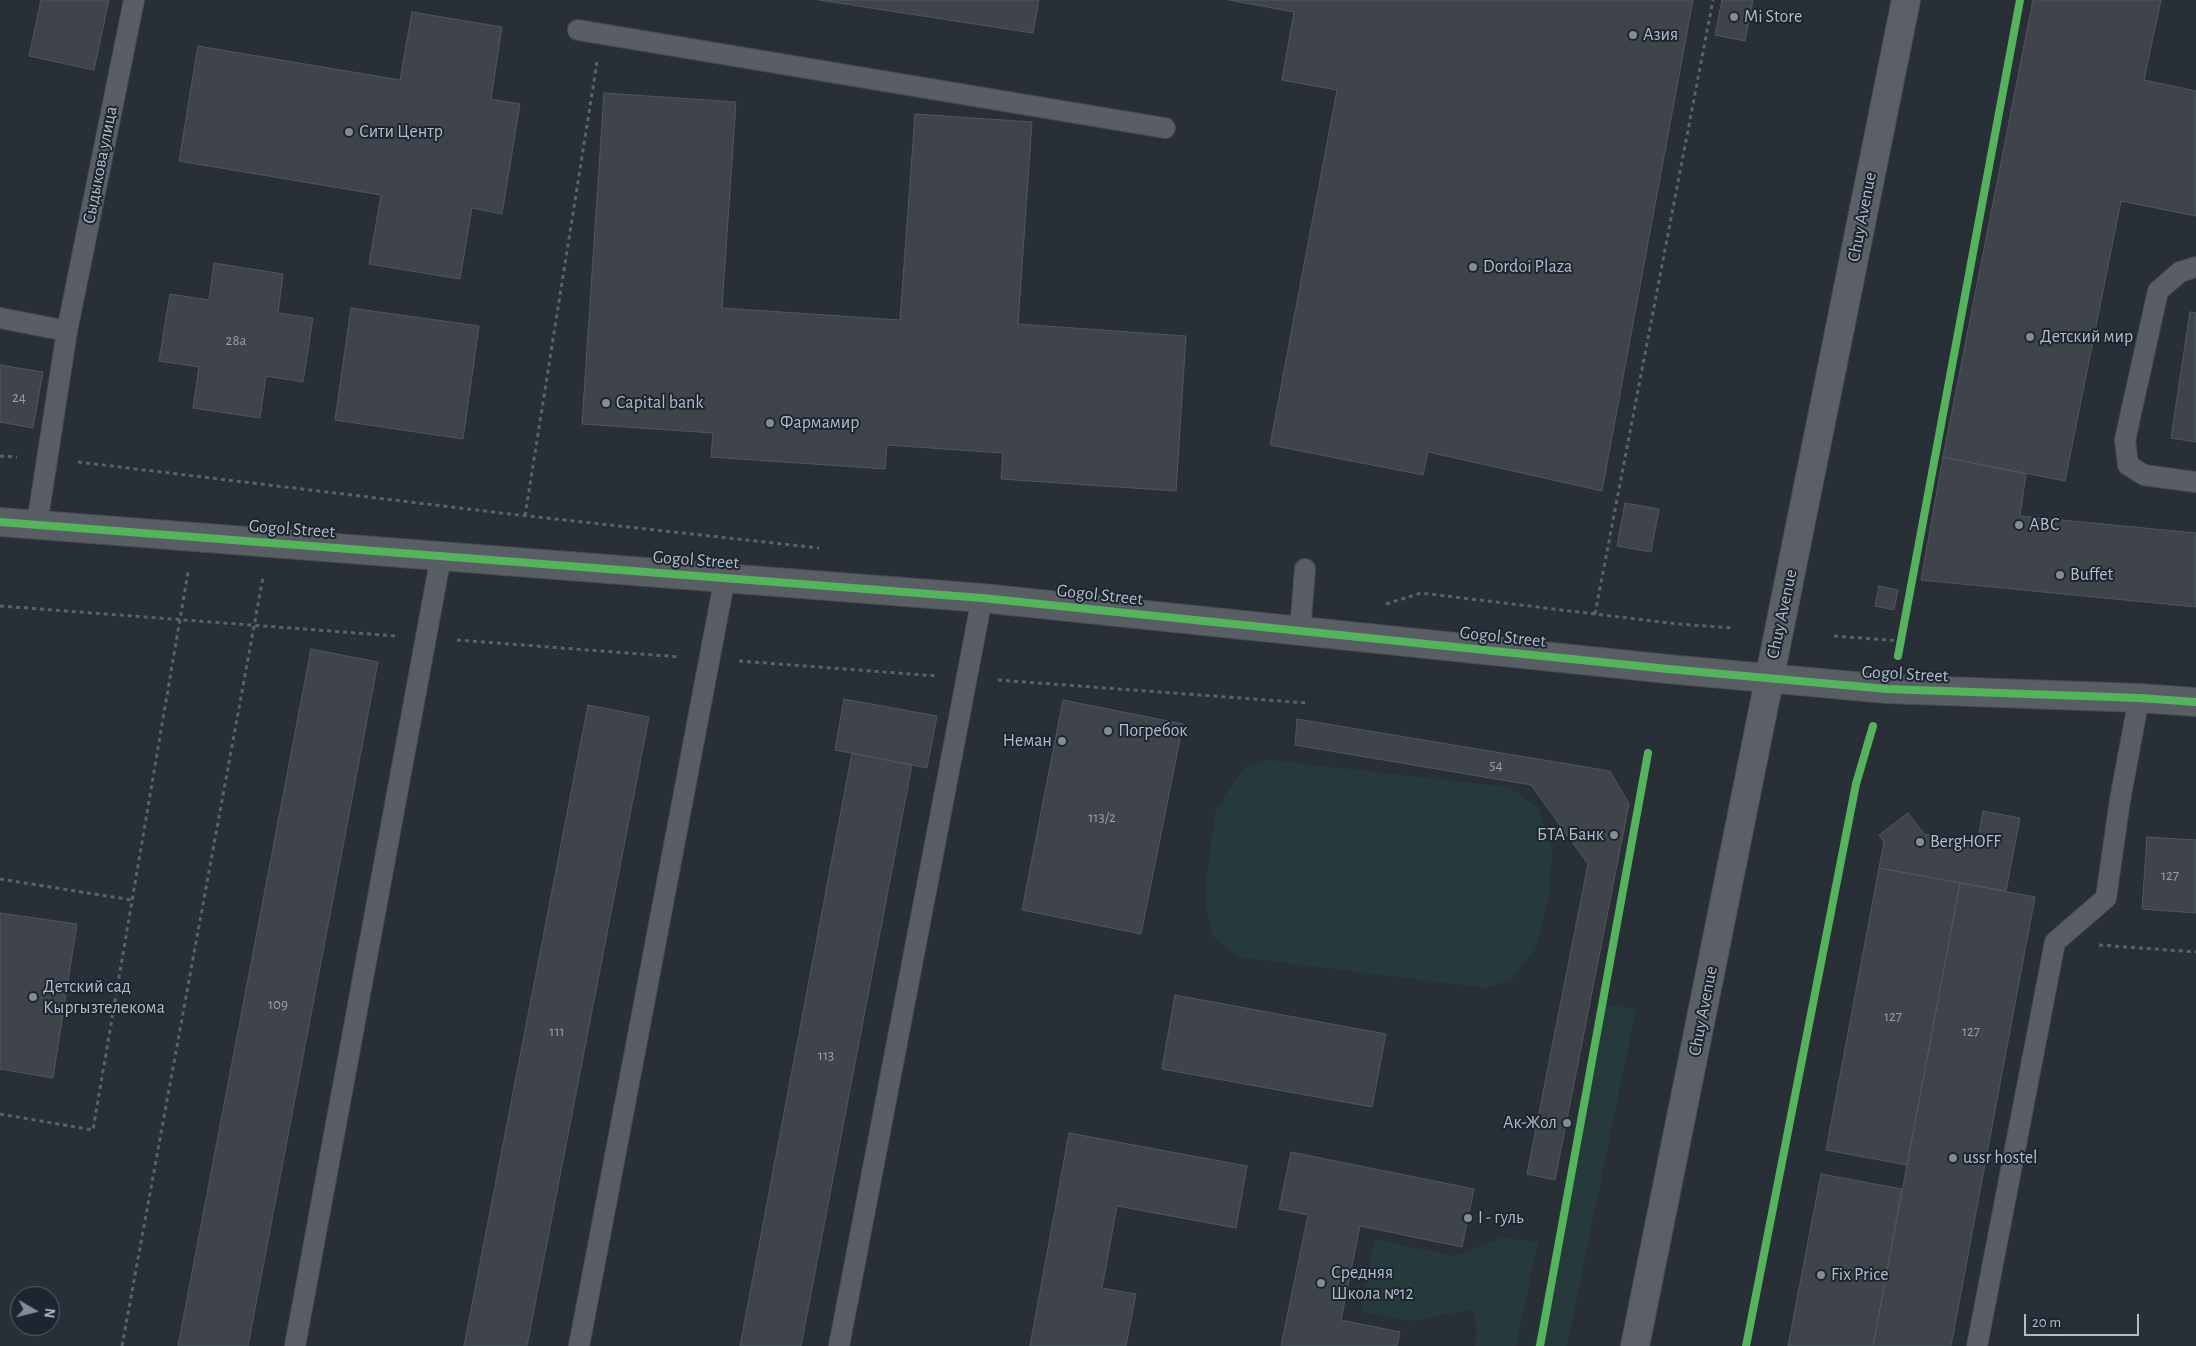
<!DOCTYPE html>
<html>
<head>
<meta charset="utf-8">
<style>
	body { margin:0 }
	#map { position:relative; width:2196px; height:1346px; overflow:hidden; background:#292f36; font-family:"Alegreya Sans",sans-serif }
	canvas { display:block }
	.north { position:absolute; left:10px; top:1286px; width:50px; height:50px; box-sizing:border-box; background:#1c2631; border:1px solid #58626d; border-radius:50%; rotate:98deg; font-size:14px; font-weight:700; line-height:20px; text-align:center; color:#b3bcc8 }
	.north::after { content:''; display:block; margin:auto; width:18px; height:22px; background:#838b95; clip-path:polygon(50% 0,100% 100%,50% 72%,0 100%) }
	.scale { position:absolute; left:2024px; top:1314px; width:115px; height:22px; box-sizing:border-box; border:2px solid #b3bcc8; border-top:0; padding-left:6px; font-size:15px; line-height:18px; white-space:nowrap; color:#b3bcc8; -webkit-text-stroke:4px #1c2631; paint-order:stroke }
</style>
</head>
<body>
<div id="map">
<canvas width="2196" height="1346"></canvas>
<div class="north">N</div>
<div class="scale">20 m</div>
</div>
<script>
const ctx = document.querySelector('canvas').getContext('2d');
ctx.lineJoin = 'round';
function paint(path, color) { ctx.fillStyle = color; ctx.fill(path, 'evenodd'); }
const poly = rows => new Path2D(rows.map(r => 'M' + r).join(''));
function strokePath(path, color, width, dash) { ctx.strokeStyle = color; ctx.lineWidth = width; ctx.lineCap = dash ? 'butt' : 'round'; ctx.setLineDash(dash || []); ctx.stroke(path); }
function drawText(font, color, halo, rows, align = 'center') {
  ctx.font = font + ' "Alegreya Sans",sans-serif'; ctx.lineWidth = 4; ctx.setLineDash([]); ctx.textBaseline = 'middle'; ctx.strokeStyle = halo; ctx.fillStyle = color; for (const [text, x, y, turn = 0] of rows) {
    ctx.save(); ctx.translate(x, y); ctx.rotate((+turn || 0) * Math.PI / 180); ctx.textAlign = isNaN(turn) ? turn : align; if (halo) ctx.strokeText(text, 0, 0); ctx.fillText(text, 0, 0); ctx.restore();
  }
}
const green = poly([
	[1269,760,1509,787,1538,808,1552,851,1549,898,1535,949,1512,979,1486,988,1238,957,1213,937,1207,912,1206,880,1215,814,1229,789,1245,767],
	[1604,1004,1636,1010,1567,1346,1534,1346],
	[1502,1238,1538,1242,1516,1346,1475,1346,1477,1327,1472,1309,1412,1321,1361,1312,1374,1239,1454,1256]
]);
const building = poly([
	[41,0,109,0,94,70,29,56,41,0],
	[819,0,1039,0,1033,33,819,0],
	[1229,0,1693,0,1602,491,1428,452,1423,475,1270,445,1337,90,1282,80,1294,12,1229,0],
	[1722,0,1753,0,1745,41,1715,35,1722,0],
	[2033,0,2161,0,2144,80,2196,91,2196,216,2121,201,2065,481,1943,457,2033,0],
	[412,12,502,27,491,99,520,104,502,214,472,208,460,279,369,264,381,195,179,161,198,46,400,80,412,12],
	[604,93,736,102,722,308,900,320,915,114,1032,122,1018,324,1186,336,1176,491,1001,479,1003,453,887,445,885,469,711,457,713,433,582,424,604,93],
	[214,263,283,274,278,313,313,318,303,382,266,376,260,418,193,408,199,367,159,361,170,294,209,300,214,263],
	[351,308,479,326,463,439,335,420,351,308],
	[2190,312,2196,313,2196,442,2171,438,2190,312],
	[0,365,43,372,33,428,0,422,0,365],
	[1943,457,2026,474,2020,516,2196,533,2196,607,1921,580,1943,457],
	[1625,503,1659,509,1651,552,1617,546,1625,503],
	[1879,586,1898,590,1894,610,1875,606,1879,586],
	[311,649,378,662,248,1346,178,1346,311,649],
	[844,699,937,716,927,768,835,750,844,699],
	[1063,700,1183,724,1141,934,1022,910,1063,700],
	[588,705,649,717,527,1346,464,1346,588,705],
	[1297,719,1610,771,1629,804,1555,1180,1527,1174,1588,864,1531,785,1295,745,1297,719],
	[852,753,912,765,801,1346,740,1346,852,753],
	[1983,811,2020,818,2006,891,1879,868,1884,842,1879,835,1908,813,1924,834,1977,844,1983,811],
	[2147,837,2196,840,2196,913,2142,909,2147,837],
	[1879,868,1960,883,1907,1165,1826,1150,1879,868],
	[1960,883,2035,897,1951,1346,1873,1346,1960,883],
	[0,913,77,924,53,1078,0,1069,0,913],
	[1175,995,1386,1034,1372,1107,1162,1069,1175,995],
	[1069,1133,1247,1166,1236,1228,1117,1206,1102,1288,1136,1294,1126,1346,1030,1346,1069,1133],
	[1291,1152,1474,1189,1462,1247,1360,1226,1341,1320,1400,1332,1397,1346,1281,1346,1308,1215,1279,1209,1291,1152],
	[1821,1174,1902,1189,1873,1346,1788,1346,1821,1174]
]);
const path = poly([
	[0,456,17,457],
	[78,462,501,513,819,548],
	[525,516,597,62],
	[1386,604,1421,593,1678,624,1733,628],
	[0,606,396,636],
	[1595,614,1713,0],
	[1834,636,1901,641],
	[457,640,680,657],
	[739,661,937,676],
	[998,680,1307,703],
	[0,879,132,900],
	[2099,945,2196,952],
	[0,1114,93,1130,188,572],
	[122,1346,263,577]
]);
const lane = poly([
	[578,30,1165,128],
	[2196,267,2180,272,2158,291,2125,440,2128,465,2144,475,2196,482],
	[0,318,67,331,37,524],
	[67,331,134,0],
	[1300,631,1305,569],
	[295,1346,441,556],
	[579,1346,725,577],
	[839,1346,982,598],
	[1977,1346,2055,942,2106,898,2120,800,2139,698]
]);
const street = poly([
	[0,522,982,598,1668,669,1887,689,2139,698,2196,702]
]);
const primary = poly([
	[1635,1346,1906,0]
]);
const cycleway = poly([
	[0,522,982,598,1668,669,1887,689,2139,698,2196,702],
	[1898,656,2020,0],
	[1540,1346,1648,753],
	[1746,1346,1856,784,1873,726]
]);
const markers = [
	[1734,17,5,"#838b95"],
	[1633,35,5,"#838b95"],
	[349,132,5,"#838b95"],
	[1473,267,5,"#838b95"],
	[2030,337,5,"#838b95"],
	[606,403,5,"#838b95"],
	[770,423,5,"#838b95"],
	[2019,525,5,"#838b95"],
	[2060,575,5,"#838b95"],
	[1108,731,5,"#838b95"],
	[1062,741,5,"#838b95"],
	[1614,835,5,"#838b95"],
	[1920,842,5,"#838b95"],
	[33,997,5,"#838b95"],
	[1567,1123,5,"#838b95"],
	[1953,1158,5,"#838b95"],
	[1468,1218,5,"#838b95"],
	[1821,1275,5,"#838b95"],
	[1321,1283,5,"#838b95"]
];
const numberNames = [
	["28а",236,340],
	["24",19,397],
	["54",1496,765],
	["113/2",1102,817],
	["127",2170,875],
	["109",278,1004],
	["127",1893,1016],
	["111",557,1031],
	["127",1971,1031],
	["113",826,1055]
];
const poiNames = [
	["Mi Store",1744,17],
	["Азия",1643,35],
	["Сити Центр",359,132],
	["Dordoi Plaza",1483,267],
	["Детский мир",2040,337],
	["Capital bank",616,403],
	["Фармамир",780,423],
	["АВС",2029,525],
	["Buffet",2070,575],
	["Погребок",1118,731],
	["Неман",1052,741,"right"],
	["БТА Банк",1604,835,"right"],
	["BergHOFF",1930,842],
	["Детский сад",43,987],
	["Кыргызтелекома",43,1008],
	["Ак-Жол",1557,1123,"right"],
	["ussr hostel",1963,1158],
	["I - гуль",1478,1218],
	["Средняя",1331,1273],
	["Школа №12",1331,1294],
	["Fix Price",1831,1275]
];
const streetNames = [
	["Сыдыкова улица",100,165,-79],
	["Chuy Avenue",1862,217,-79],
	["Gogol Street",292,529,4],
	["Gogol Street",696,560,4],
	["Gogol Street",1100,595,6],
	["Chuy Avenue",1782,614,-78],
	["Gogol Street",1503,637,6],
	["Gogol Street",1905,674,3],
	["Chuy Avenue",1703,1011,-79]
];
paint(green, '#263a3c');
paint(building, '#3e444a');
strokePath(building, '#51565e', 1);
strokePath(lane, '#474b51', 22);
strokePath(street, '#474b51', 30);
strokePath(primary, '#474c53', 30);
strokePath(path, '#5c6268', 3, [4, 4]);
strokePath(lane, '#595e64', 20);
strokePath(street, '#595e64', 28);
strokePath(primary, '#5b6066', 28);
strokePath(cycleway, '#56b35d', 8);
for (const [x, y, r, color] of markers) { const dot = new Path2D(); dot.arc(x, y, r, 0, 2 * Math.PI); ctx.fillStyle = color; ctx.fill(dot); strokePath(dot, '#1c2631', 2); }
drawText('15px', '#969ea8', null, numberNames);
drawText('18px', '#b3bcc8', '#1c2631', poiNames, 'left');
drawText('18px', '#b3bcc8', '#1c2631', streetNames);
</script>
</body>
</html>
